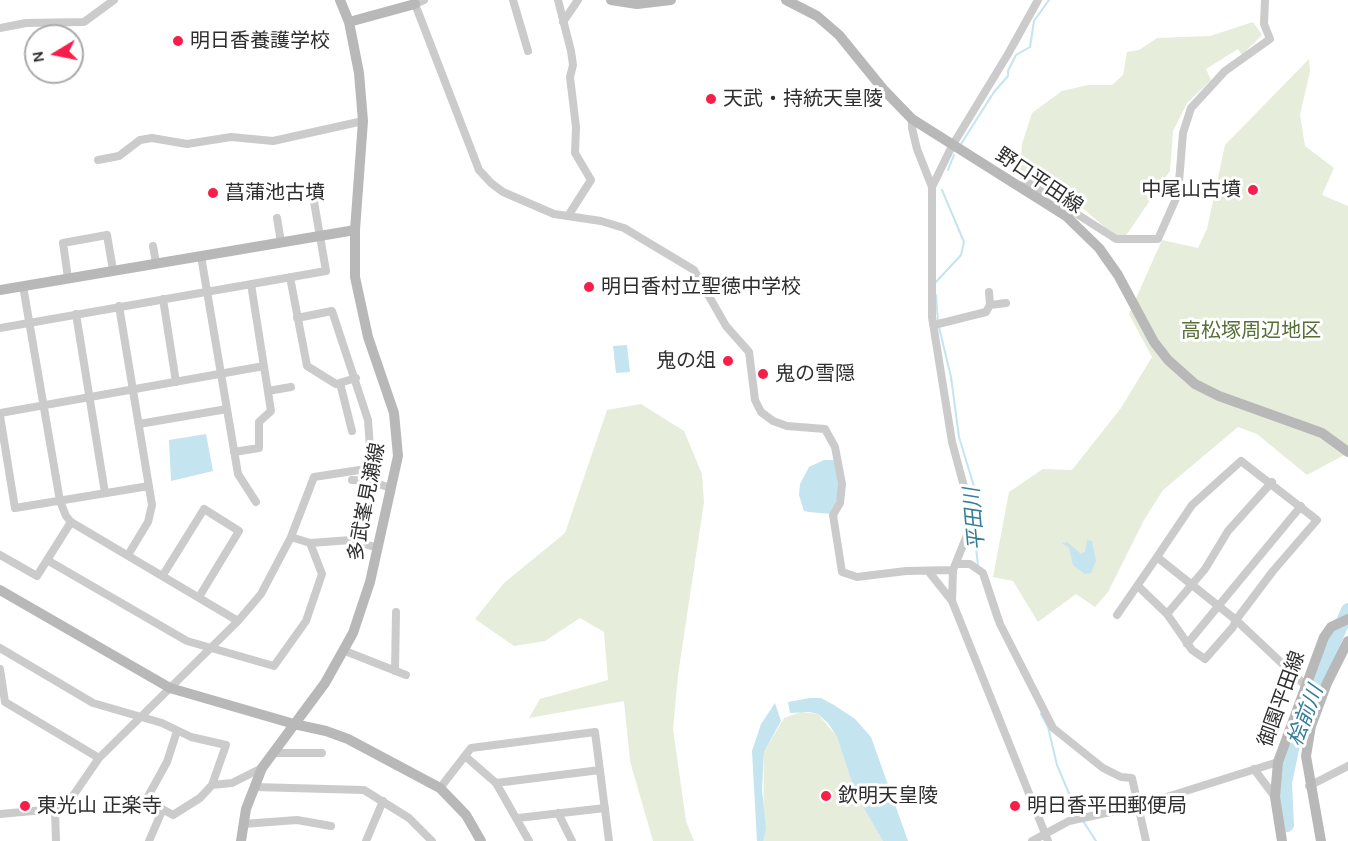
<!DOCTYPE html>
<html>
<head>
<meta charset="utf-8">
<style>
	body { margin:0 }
	#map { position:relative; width:1348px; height:841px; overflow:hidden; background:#fff; font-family:Karla,sans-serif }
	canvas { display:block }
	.north { position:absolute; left:24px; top:24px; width:60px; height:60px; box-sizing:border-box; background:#fff; border:2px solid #ababab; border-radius:50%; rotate:260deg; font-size:16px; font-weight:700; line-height:24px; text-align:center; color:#2e2e2e }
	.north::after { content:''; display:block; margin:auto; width:21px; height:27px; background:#f71e49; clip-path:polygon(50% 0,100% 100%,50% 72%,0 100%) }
</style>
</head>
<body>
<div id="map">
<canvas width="1348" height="841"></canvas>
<div class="north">N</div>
</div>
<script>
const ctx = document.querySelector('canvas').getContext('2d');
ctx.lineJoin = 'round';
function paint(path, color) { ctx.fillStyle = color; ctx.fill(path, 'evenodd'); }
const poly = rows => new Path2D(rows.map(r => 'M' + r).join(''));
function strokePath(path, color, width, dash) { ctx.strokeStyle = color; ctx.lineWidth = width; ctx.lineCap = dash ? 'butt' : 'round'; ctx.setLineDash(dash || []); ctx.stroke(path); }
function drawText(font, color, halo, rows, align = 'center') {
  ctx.font = font + ' Karla,"Noto Sans JP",sans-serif'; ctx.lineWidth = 6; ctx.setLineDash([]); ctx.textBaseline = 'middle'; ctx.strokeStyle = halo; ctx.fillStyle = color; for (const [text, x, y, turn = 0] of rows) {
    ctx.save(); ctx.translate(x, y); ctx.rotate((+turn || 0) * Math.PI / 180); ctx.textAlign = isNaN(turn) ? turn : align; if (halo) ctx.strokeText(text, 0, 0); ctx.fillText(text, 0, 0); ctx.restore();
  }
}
const green = poly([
	[1253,22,1262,35,1242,55,1238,49,1206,69,1211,80,1187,103,1173,131,1170,171,1125,237,1115,236,1079,205,1048,187,1020,177,1022,144,1032,113,1062,91,1088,85,1112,85,1123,75,1127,52,1139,50,1157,38,1210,36],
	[1309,59,1310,71,1300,115,1305,146,1334,168,1322,195,1348,206,1348,453,1307,475,1257,434,1238,427,1163,490,1144,520,1108,592,1095,607,1076,594,1038,622,1013,581,993,577,1009,492,1043,469,1072,470,1121,408,1152,357,1129,314,1162,240,1198,248,1207,229,1225,145],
	[641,404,684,431,702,474,704,502,678,675,673,729,686,821,694,841,653,841,630,761,624,701,529,718,540,699,608,680,604,632,580,618,545,641,514,646,475,619,504,583,565,533,607,410],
	[801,712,818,714,837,737,856,795,883,841,763,841,764,752,784,718]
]);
const water = poly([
	[627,345,630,372,616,373,613,346],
	[206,434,213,471,171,481,169,440],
	[824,460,835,460,839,493,832,514,809,512,804,511,799,495,800,484,809,467],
	[1087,540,1092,541,1096,561,1091,573,1085,574,1073,565,1069,548,1062,543,1067,542,1081,554,1085,552],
	[810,698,821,698,834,705,855,719,871,737,908,841,883,841,856,795,837,737,828,723,818,714,809,712,790,713,788,702],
	[775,703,781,721,764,752,762,790,766,829,763,841,757,841,752,751,761,724]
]);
const stream = poly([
	[961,144,994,92,1008,76,1008,71,1016,55,1030,47,1034,21,1049,0],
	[948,170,954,155],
	[935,283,961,255,964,242,942,190],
	[936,295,938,322],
	[939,327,951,377,959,437,976,493,975,538,978,566],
	[981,577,995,620],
	[1041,714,1048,727,1057,765,1076,810,1096,841]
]);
const river = poly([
	[1287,825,1285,783,1293,744,1308,701,1348,610]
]);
const street = poly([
	[424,0,415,4,479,170,491,183,503,192,554,214,601,221,624,228,694,270,726,326,749,352,755,400,761,412,773,421,787,426,825,429,835,447,842,484,840,503,833,515,842,572,857,577,906,571,953,570],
	[513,0,528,51],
	[558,0,571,51,573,65,570,77,576,127,575,153,591,180,568,216],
	[563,22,578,0],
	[0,28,26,23,84,22,114,0],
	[912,119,912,128,917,149,932,187,932,317,952,442,969,505,967,535,953,570,952,601,1048,841],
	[98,160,119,156,140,140,152,138,187,144,231,137,273,141,363,121],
	[1020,186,1030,184,1116,239,1158,239,1178,194,1183,133,1191,108,1225,71,1270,39,1264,24,1265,0],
	[932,187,952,146,1008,54,1038,0],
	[277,218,281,242],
	[153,246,156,263],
	[201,256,238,474,256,502],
	[290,277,307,366,336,384,356,378],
	[68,278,63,243,107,235,113,270],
	[23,286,60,501,66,516,71,522,238,621],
	[163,299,176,382],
	[990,305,1006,303],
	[119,306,152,505,148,522,128,555],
	[76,314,105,493],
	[934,325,986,312,990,305,989,292],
	[0,328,326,271,313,196],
	[340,383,352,431],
	[268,391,291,387],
	[0,413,264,366],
	[0,416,15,508,149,486],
	[139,424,227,409],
	[234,452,259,448,259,422,271,411,251,284],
	[352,480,369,481,391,488],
	[291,537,310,543,351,540,378,548],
	[0,555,37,576,71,522],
	[47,560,187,641,274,666,306,621,322,574,310,543],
	[956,564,970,564,983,573,1000,624,1053,728,1103,768,1121,777,1132,778,1146,841],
	[929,572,952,601],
	[163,575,204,509,239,531,199,597],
	[1138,586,1167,614,1192,650,1205,659,1233,627,1236,620,1273,571,1317,520,1241,461,1192,505,1157,557,1236,620,1305,685],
	[1167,614,1205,569,1228,531,1272,482],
	[1117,615,1157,557],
	[1187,644,1301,506],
	[0,648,93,703,162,723,191,737,226,745,212,785,232,783,262,768],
	[345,651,406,675],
	[0,669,5,702,99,758],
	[395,671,396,612],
	[177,731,167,762,146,800,173,815,200,798,212,785],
	[273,753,322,753],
	[465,756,496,783,529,841],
	[1254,769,1275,797],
	[496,783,600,770],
	[1309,786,1348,766],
	[254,787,364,790,409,818,432,841],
	[440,788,471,748,595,732,609,841],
	[55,809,56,841],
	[558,813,572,841],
	[0,814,55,809,68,803,99,758,238,621,261,594,291,537,314,477,366,469,370,448,368,420,332,311,297,318],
	[518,818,605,808],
	[243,824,297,820,331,826],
	[149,841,162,811],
	[366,841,383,801],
	[1032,841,1069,821,1138,806,1278,762]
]);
const secondary = poly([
	[611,0,637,4,671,0],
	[786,0,817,16,839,35,883,89,912,119,1066,216,1099,248,1118,275,1154,342,1168,360,1195,384,1219,396,1322,433,1348,452],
	[349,22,415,4],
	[0,290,355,230],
	[0,590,170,688,294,724,326,731,348,739,440,788,466,815,481,841],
	[241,841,246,809,262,768,325,683,353,633,370,582,398,456,394,413,368,337,355,277,355,230,363,121,359,73,349,22,340,0],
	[1282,841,1275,797,1278,762,1324,637,1331,627,1348,619],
	[1321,841,1306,756,1311,726,1327,683,1348,641]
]);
const markers = [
	[178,41,6,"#f71e49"],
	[711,99,6,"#f71e49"],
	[1253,190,6,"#f71e49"],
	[213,193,6,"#f71e49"],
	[589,287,6,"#f71e49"],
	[728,361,6,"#f71e49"],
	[763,374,6,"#f71e49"],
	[826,796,6,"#f71e49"],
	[25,806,6,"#f71e49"],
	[1015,806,6,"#f71e49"]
];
const poiNames = [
	["明日香養護学校",190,41],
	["天武・持統天皇陵",723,99],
	["中尾山古墳",1241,190,"right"],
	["菖蒲池古墳",225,193],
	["明日香村立聖徳中学校",601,287],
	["鬼の俎",716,361,"right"],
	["鬼の雪隠",775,374],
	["欽明天皇陵",838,796],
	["東光山 正楽寺",37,806],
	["明日香平田郵便局",1027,806]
];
const streetNames = [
	["野口平田線",1039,181,34],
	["多武峯見瀬線",367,502,-79],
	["御園平田線",1282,699,-70]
];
const parkNames = [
	["高松塚周辺地区",1251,331]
];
const waterNames = [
	["平田川",975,519,-95],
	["桧前川",1306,716,-69]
];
paint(green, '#e6edda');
paint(water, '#c4e4ef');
strokePath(stream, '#c4e4ef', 2);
strokePath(river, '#c4e4ef', 14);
strokePath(street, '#cbcbcb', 8);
strokePath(secondary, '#b8b8b8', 10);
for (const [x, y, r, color] of markers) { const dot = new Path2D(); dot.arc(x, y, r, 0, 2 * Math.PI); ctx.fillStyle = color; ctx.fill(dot); strokePath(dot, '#fff', 2); }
drawText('20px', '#2e2e2e', '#fff', poiNames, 'left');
drawText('20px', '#2e2e2e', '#fff', streetNames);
drawText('20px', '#576e37', '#fff', parkNames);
drawText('italic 21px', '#347e98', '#fff', waterNames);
</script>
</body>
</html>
